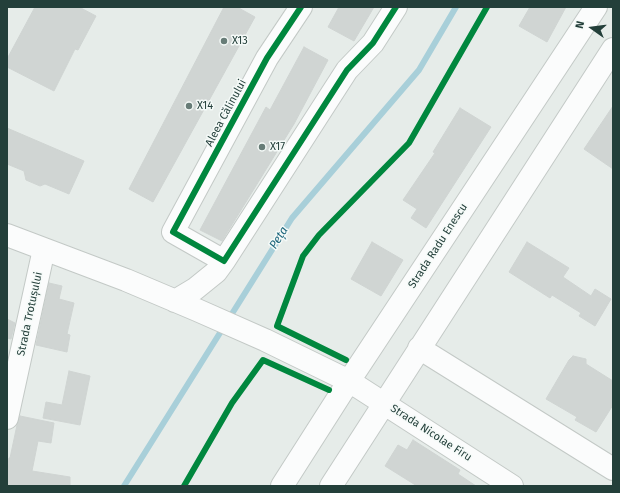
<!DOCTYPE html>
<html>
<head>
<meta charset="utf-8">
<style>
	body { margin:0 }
	#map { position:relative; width:620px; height:493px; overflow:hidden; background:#e6ece9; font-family:"Fira Sans",sans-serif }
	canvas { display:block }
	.frame { position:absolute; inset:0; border:8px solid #233f3a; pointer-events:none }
	.north { position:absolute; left:572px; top:8px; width:40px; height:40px; -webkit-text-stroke:3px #f5faf8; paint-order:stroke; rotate:284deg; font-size:11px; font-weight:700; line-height:16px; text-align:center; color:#233f3a }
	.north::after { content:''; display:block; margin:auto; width:14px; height:18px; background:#233f3a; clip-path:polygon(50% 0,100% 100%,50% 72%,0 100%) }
</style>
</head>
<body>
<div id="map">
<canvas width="620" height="493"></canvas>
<div class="frame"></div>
<div class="north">N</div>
</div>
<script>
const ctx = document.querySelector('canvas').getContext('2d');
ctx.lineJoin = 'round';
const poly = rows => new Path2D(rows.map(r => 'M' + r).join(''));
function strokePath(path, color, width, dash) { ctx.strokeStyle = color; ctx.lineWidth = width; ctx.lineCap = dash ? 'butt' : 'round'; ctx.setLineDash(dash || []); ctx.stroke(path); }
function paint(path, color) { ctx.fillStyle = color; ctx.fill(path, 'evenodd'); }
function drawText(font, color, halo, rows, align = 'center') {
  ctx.font = font + ' "Fira Sans",sans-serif'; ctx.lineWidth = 3; ctx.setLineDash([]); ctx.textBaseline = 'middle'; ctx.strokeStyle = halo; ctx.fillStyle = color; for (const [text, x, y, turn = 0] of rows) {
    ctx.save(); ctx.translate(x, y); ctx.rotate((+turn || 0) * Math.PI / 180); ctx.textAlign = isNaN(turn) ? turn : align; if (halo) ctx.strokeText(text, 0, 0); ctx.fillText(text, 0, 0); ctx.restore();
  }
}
const stream = poly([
	[124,486,292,218,419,70,456,7]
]);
const building = poly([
	[35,7,79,7,96,16,78,50,75,49,54,91,7,67,7,59,35,7],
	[224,7,237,7,255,17,153,202,129,189,224,7],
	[339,7,374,7,354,41,328,27,339,7],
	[530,7,566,7,547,42,519,26,530,7],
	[304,47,328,60,294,124,222,241,200,230,266,107,270,110,304,47],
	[613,106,613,169,584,149,613,106],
	[460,108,491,127,426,228,411,218,417,209,403,200,435,153,433,152,460,108],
	[7,128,84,161,69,194,45,184,40,186,26,180,24,171,7,164,7,128],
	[372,242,403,260,381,296,351,279,372,242],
	[527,242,569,268,563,277,591,296,595,289,611,299,595,326,579,316,581,313,552,295,550,298,509,272,527,242],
	[49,283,62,286,59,299,74,303,67,334,70,335,67,352,36,345,49,283],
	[7,319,15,323,11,339,7,338,7,319],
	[573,356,586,359,586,364,613,381,613,405,596,432,575,420,577,417,546,399,569,360,573,356],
	[69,371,90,376,80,425,43,418,46,402,62,405,69,371],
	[20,416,54,423,51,443,38,441,32,471,70,477,70,486,7,486,7,471,9,458,10,458,17,425,20,416],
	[413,440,460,470,458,474,476,486,417,486,385,466,398,445,407,450,413,440]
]);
const minor = poly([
	[301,7,267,58,173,232,224,261,347,70,373,43,396,7],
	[7,235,44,249,7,418],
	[44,249,126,280,197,310,265,340,349,381,512,486],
	[175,301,195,289,216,272,224,261],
	[419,348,613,469],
	[282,486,349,381,596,7],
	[331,486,613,49]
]);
const cycleway = poly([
	[301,7,267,58,173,232,224,261,347,70,373,43,396,7],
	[346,360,277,326,303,256,319,235,409,143,487,7],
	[184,486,232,403,263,360,329,390]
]);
const markers = [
	[224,41,4,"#677c77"],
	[189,106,4,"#677c77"],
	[262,147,4,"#677c77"]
];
const poiNames = [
	["X13",232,41],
	["X14",197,106],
	["X17",270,147]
];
const streetNames = [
	["Aleea Călinului",226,113,-62],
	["Strada Radu Enescu",438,246,-57],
	["Strada Trotușului",30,314,-78],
	["Strada Nicolae Firu",431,433,33]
];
const waterNames = [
	["Peța",279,238,-58]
];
strokePath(stream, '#a8cfd9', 6);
paint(building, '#d0d5d3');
strokePath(building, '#cfd4d2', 1);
strokePath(minor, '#c3c9c6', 24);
strokePath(minor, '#fbfcfc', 22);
strokePath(cycleway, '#00873e', 6);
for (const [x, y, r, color] of markers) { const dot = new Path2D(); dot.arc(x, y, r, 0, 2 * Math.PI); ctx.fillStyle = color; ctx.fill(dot); strokePath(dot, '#f5faf8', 1.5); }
drawText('11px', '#233f3a', '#f5faf8', poiNames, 'left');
drawText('11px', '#233f3a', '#f5faf8', streetNames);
drawText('italic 12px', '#1d667c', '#f5faf8', waterNames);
</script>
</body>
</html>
